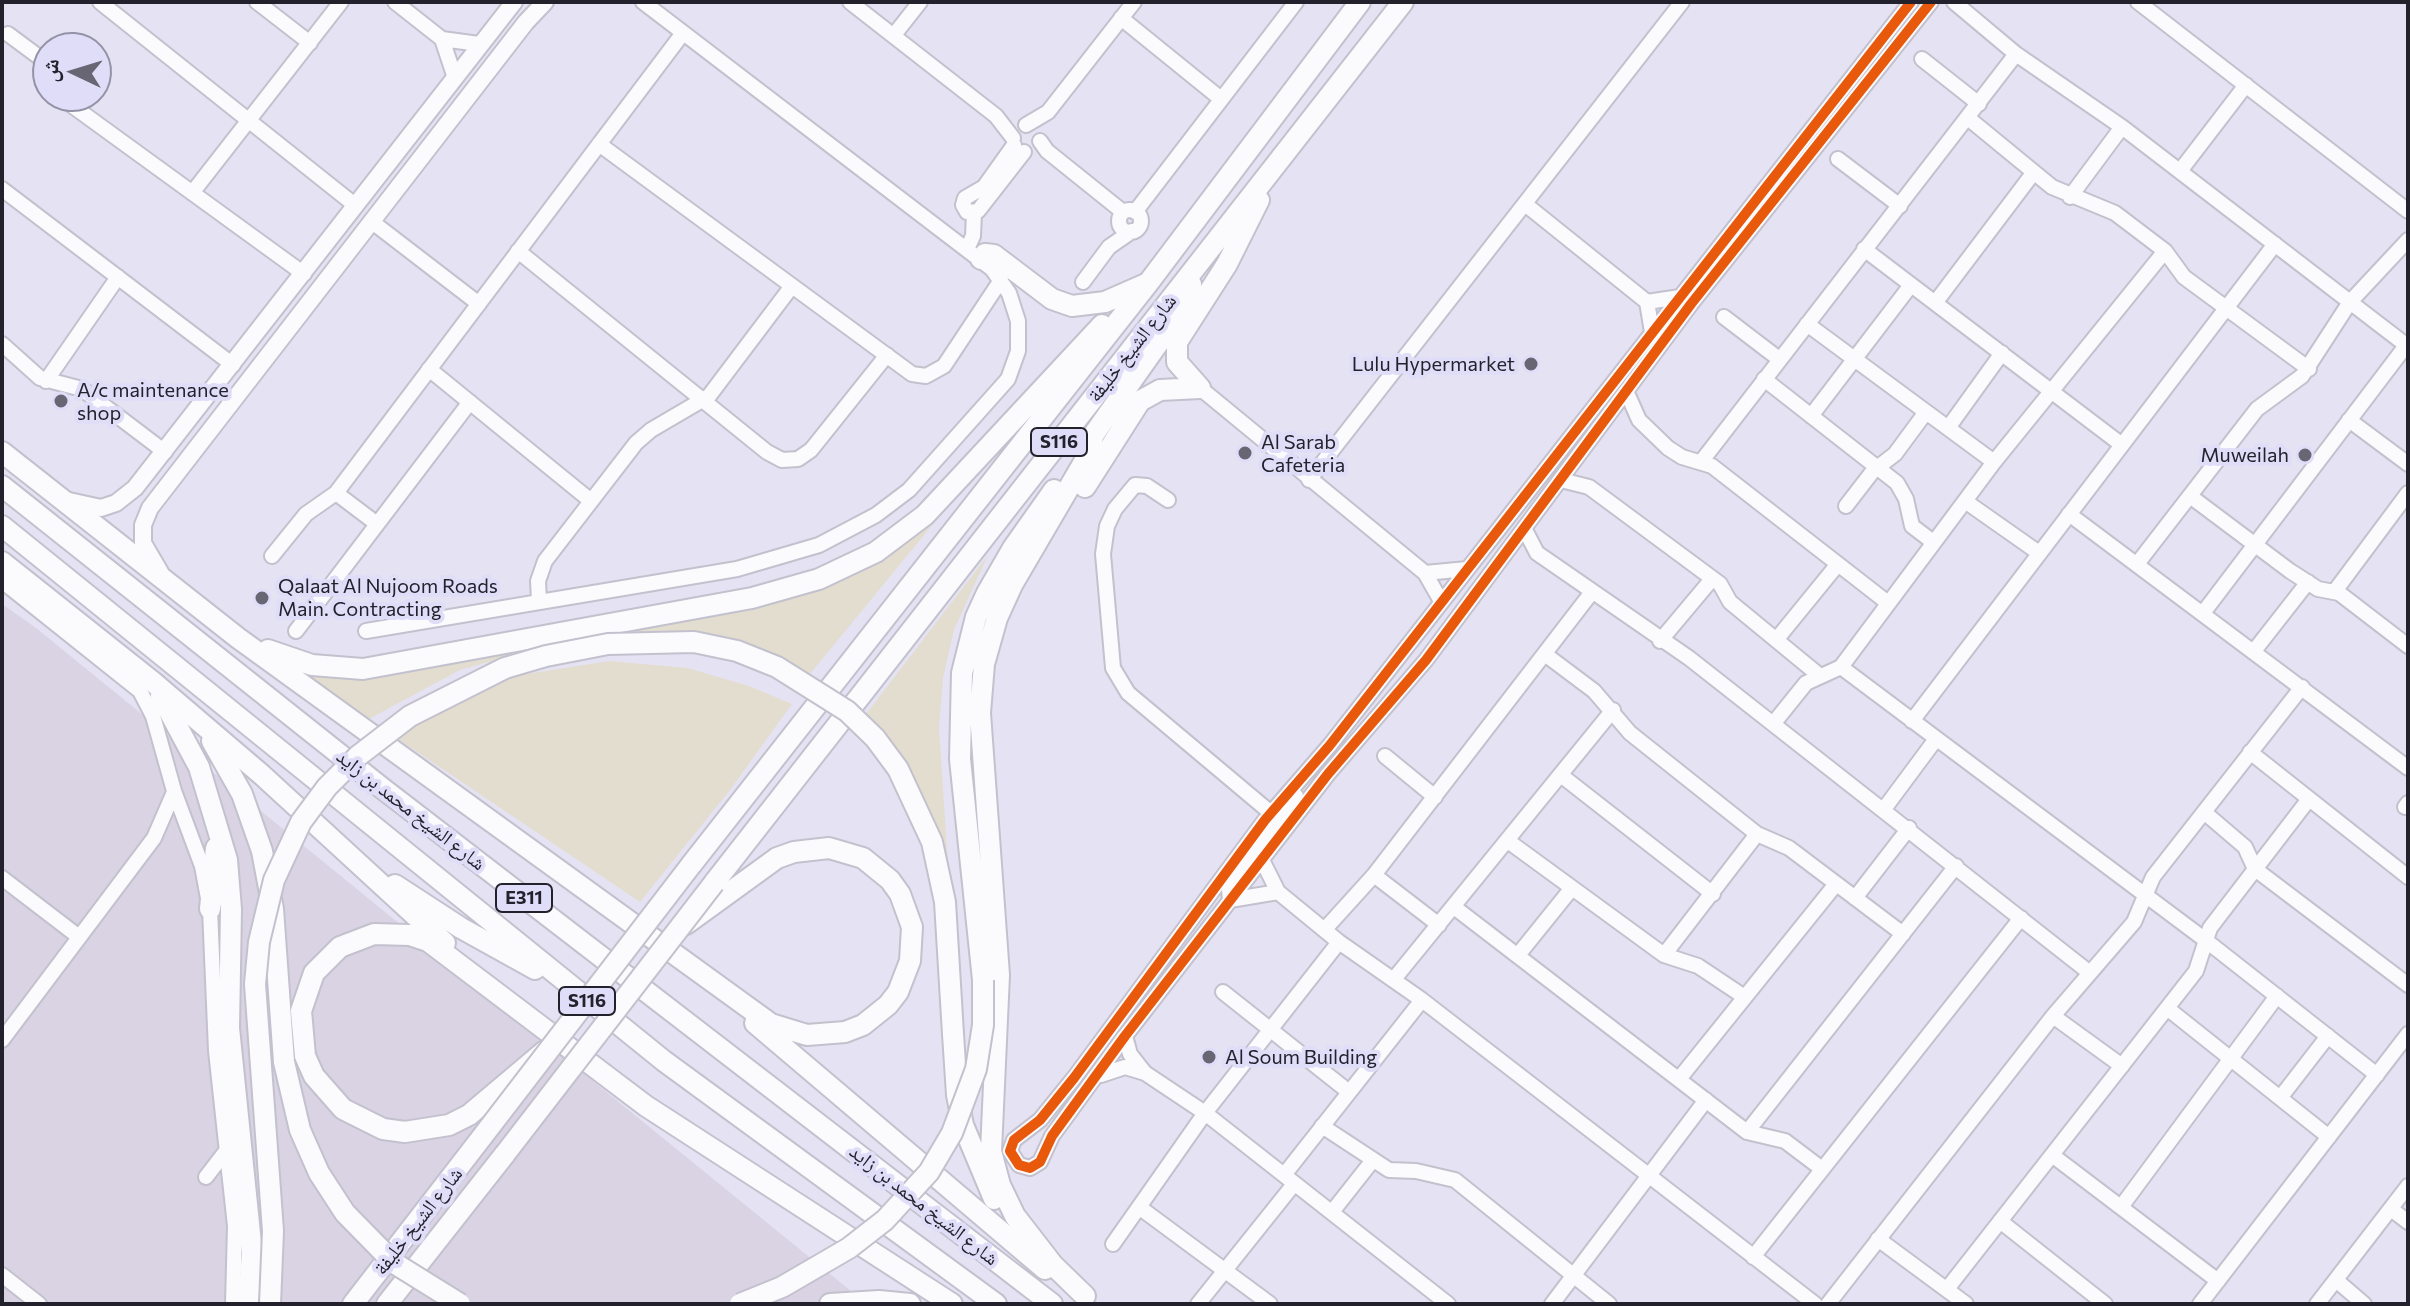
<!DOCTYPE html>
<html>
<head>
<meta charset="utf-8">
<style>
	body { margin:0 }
	#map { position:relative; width:2410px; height:1306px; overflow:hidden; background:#e5e3f3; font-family:Commissioner,"Noto Naskh Arabic",sans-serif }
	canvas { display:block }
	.frame { position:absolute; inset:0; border:4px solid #23222c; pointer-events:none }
	.north { position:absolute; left:32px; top:32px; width:80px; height:80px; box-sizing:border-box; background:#e0ddf9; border:2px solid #9492a7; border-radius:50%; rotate:274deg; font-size:22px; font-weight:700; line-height:32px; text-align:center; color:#23222c }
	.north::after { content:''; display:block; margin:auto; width:28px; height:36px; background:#676672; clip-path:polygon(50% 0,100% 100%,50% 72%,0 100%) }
</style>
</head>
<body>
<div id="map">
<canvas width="2410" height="1306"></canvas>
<div class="frame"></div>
<div class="north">ش</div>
</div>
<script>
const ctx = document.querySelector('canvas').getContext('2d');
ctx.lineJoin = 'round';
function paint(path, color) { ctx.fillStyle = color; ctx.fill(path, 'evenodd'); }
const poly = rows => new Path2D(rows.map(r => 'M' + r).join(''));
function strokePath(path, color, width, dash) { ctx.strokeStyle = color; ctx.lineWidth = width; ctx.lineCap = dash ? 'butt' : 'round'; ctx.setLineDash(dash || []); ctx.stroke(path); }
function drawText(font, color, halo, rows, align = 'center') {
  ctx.font = font + ' Commissioner,"Noto Naskh Arabic",sans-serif'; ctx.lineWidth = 8; ctx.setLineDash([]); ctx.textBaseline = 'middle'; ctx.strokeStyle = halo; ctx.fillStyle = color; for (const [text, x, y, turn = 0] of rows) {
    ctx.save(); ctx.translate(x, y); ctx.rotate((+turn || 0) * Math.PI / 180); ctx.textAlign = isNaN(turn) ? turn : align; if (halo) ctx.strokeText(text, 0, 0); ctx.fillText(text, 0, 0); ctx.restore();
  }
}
const industrial = poly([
	[2,604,36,628,867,1304,2,1304]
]);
const sand = poly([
	[943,512,810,674,759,649,696,633,632,632,553,644,460,670,367,720,297,672,334,676,737,607,913,534],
	[988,555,954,630,943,678,939,728,950,893,863,718],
	[609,661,688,668,749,686,792,704,730,790,640,902,395,737,456,700,514,676]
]);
const minor = poly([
	[100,2,356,206],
	[257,2,310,43],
	[395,2,442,39,479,44],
	[850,2,996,116,1013,138],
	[1911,2,1330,745,1265,820,1074,1078,1040,1120,1014,1140,1010,1151,1019,1165,1030,1168,1040,1162,1052,1136,1125,1036,1328,774,1426,660,1691,304,1931,2],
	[1954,2,2016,54,2122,127,2406,345],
	[2138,2,2408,211],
	[1121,18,1221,99],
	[8,34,43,60,42,78,48,88],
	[894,35,920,2],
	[442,39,454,75],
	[1922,59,1979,104],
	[59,96,304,274],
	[1968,118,2052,187,2115,213,2165,251,2184,277,2309,369],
	[1026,125,1048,112,1134,2],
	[1040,141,1047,151,1123,212],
	[599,144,912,374,926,376,944,366,1001,280],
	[1014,145,984,187,965,198,963,205,967,212,978,211,1024,152],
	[1838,159,1900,206],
	[2180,171,2246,85],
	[2,189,233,365],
	[192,193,341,2],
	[2070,197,2122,127],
	[1525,204,1647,302,1652,332],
	'1119 221a11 11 0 1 1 22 0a11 11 0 1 1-22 0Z',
	[1135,212,1296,2],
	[371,221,479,304],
	[967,249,973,236,974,213],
	[1864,249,2122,445],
	[518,251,767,452,782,460,798,459,811,450,887,355],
	[1083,282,1109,247,1132,231],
	[1647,302,1680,297],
	[1935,303,2034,172],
	[1724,317,1779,359],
	[1807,324,1994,462],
	[2,344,40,378,82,389,165,452],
	[429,369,591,501],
	[1764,379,1897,483,1906,499,1912,526,1933,542],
	[46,381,118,277],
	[1200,388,1425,573,1441,601],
	[1627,393,1639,420,1668,448,1682,457,1712,466,1888,603],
	[1811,416,1911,285],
	[2349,420,2408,464],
	[1948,428,2002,353],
	[1701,462,2016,54],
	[1309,480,1682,2],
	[1561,480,1589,487,1720,584,1730,602,1820,676],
	[336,493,377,524],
	[2190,496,2290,571,2318,589,2339,593,2408,646],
	[1168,500,1147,486,1135,485,1115,509,1107,526,1103,554,1113,668,1128,693,1271,813],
	[1965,501,2039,553],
	[1846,506,1873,471,1895,454,1926,412],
	[2069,514,2408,768],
	[1525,530,1537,553,1689,658,2090,973],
	[272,556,306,514,336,493,683,33],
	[2137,564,2257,409,2302,376,2350,302,2408,240],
	[1425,573,1467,569],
	[2,581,140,691,153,716,174,791,202,866,210,909,216,1051,235,1226,233,1304],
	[2335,591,2408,493],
	[539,601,538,581,545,561,636,443,651,430,709,396,792,286],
	[2203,613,2408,343],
	[296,631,470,402],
	[366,631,737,569,819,545,876,515,909,490,1008,379,1018,351,1018,321,1009,293,992,269,643,2],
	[1776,640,1838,564],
	[1660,641,1712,579],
	[2254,651,2308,582],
	[1546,655,1594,691,1630,733,1757,834,1789,848,1903,934],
	[1841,667,2204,939,2377,1075],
	[1912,721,2275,244],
	[1773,724,1806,683,1841,667,1994,462,2165,251],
	[2250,752,2408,877],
	[1385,756,1435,797],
	[1562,776,1713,894],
	[2405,807,2408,803],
	[1884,809,1936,739],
	[2204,812,2245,847,2255,869,2408,985],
	[1508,841,1664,955,1698,966,1743,996],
	[1262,860,1278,892,1339,942,1422,1000,1815,1304],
	[1374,875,1439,925],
	[2,878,79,937],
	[1278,892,1230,900,1229,889,1296,796],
	[1855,898,1909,828],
	[1454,907,1747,1132,1785,1141,1822,1169],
	[1326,928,1374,875,1592,592],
	[1518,955,1572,888],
	[1664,955,1757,834],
	[1394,979,1613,710],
	[1223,992,1349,1092],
	[2167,1008,2329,1137],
	[2053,1016,2122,1066],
	[1125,1036,1130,1054,1145,1073],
	[2,1040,154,838,174,792],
	[1101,1075,1125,1067,1145,1073,1205,1113,1448,1304],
	[1679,1079,1836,884],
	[2280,1098,2328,1036],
	[1322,1126,1389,1170,1416,1171,1455,1180,1609,1304],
	[1747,1132,1956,866],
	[2052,1155,2218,1281],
	[1284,1175,1422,1000],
	[206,1177,226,1151],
	[1139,1207,1270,1304],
	[2121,1207,2277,996],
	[2391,1209,2408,1222],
	[1332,1212,1373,1160],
	[2000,1221,2105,1304],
	[1878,1239,1966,1304],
	[1113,1244,1205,1113,1339,942],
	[1753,1257,2021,918],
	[2,1275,39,1304],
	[2336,1280,2364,1304],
	[1947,1289,2196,971,2210,928,2309,799],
	[1198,1304,1294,1184],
	[1552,1304,1706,1100],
	[1828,1304,2053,1016,2134,922,2153,877,2302,687],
	[2200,1304,2408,1034],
	[2317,1304,2408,1186]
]);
const major = poly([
	[69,501,101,508,116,503,135,488,514,2],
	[160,572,143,543,143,525,150,508,526,22,545,2]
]);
const highway = poly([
	[981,259,985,254,994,255,1052,299,1072,306,1105,302,1146,284],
	[1200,388,1177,362,1177,342,1227,264,1259,200],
	[1087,444,1176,318,1191,284],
	[2,452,238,638,771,1024,807,1035,845,1032,863,1025,888,1005,898,992,910,961,912,927,900,894,890,880,863,858,829,848,794,852,777,858,686,924],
	[2,486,382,788,1052,1304],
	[1085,487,1140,401,1160,390,1200,388],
	[2,526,664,1061,996,1304],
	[2,562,153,682,262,775,445,943],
	[268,650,312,665,363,669,752,598,819,579,876,552,925,515,1102,325],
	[161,696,199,767,227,860,231,909,229,1028,252,1253,248,1304],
	[212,741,242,794,262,851,273,909,284,1062],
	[691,865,1149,282,1360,2],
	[714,883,1403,2],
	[395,885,461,928,535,969],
	[210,909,216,848],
	[983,980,960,759,962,673,976,617,987,593,1013,548,1054,490],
	[755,1023,1045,1269],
	[953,1034,957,1095,963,1125,994,1199],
	[545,1051,469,1115,449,1125,405,1132,383,1129,343,1109,314,1076,305,1056,301,1011,314,973,340,947,374,934,410,935,428,941,646,1106,952,1304],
	[1085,1296,1053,1265,1015,1216,1000,1185,991,1151,999,975,980,713,984,664,997,618,1012,585,1084,462,1094,434],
	[353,1304,482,1137],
	[387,1304,505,1154],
	[830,1304,879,1301,910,1304]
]);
const highwayBridge = poly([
	[284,1062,300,1130,319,1173,345,1213,394,1263,460,1304],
	[482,1137,691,865],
	[505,1154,714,883],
	[270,1304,273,1231,255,984,259,942,274,880,301,822,327,787,358,756,410,716,505,668,546,656,608,644,694,642,737,651,777,667,847,711,875,738,898,769,932,842,945,902,953,1034],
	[740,1304,782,1287,849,1248,885,1220,929,1172,952,1133,976,1069,983,1025,983,980]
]);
const cycleway = poly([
	[1911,2,1330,745,1265,820,1074,1078,1040,1120,1014,1140,1010,1151,1019,1165,1030,1168,1040,1162,1052,1136,1125,1036,1328,774,1426,660,1691,304,1931,2]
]);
const markers = [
	[1531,364,8,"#676672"],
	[61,401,8,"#676672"],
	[1245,453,8,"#676672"],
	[2305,455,8,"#676672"],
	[262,598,8,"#676672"],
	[1209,1057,8,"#676672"]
];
const shields = [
	[1059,442,56],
	[524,898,56],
	[587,1001,56]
];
const shieldNames = [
	["S116",1059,442],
	["E311",524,898],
	["S116",587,1001]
];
const streetNames = [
	["شارع الشيخ خليفة",1132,348,-52],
	["شارع الشيخ محمد بن زايد",411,810,38],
	["شارع الشيخ محمد بن زايد",924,1205,38],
	["شارع الشيخ خليفة",418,1221,-52]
];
const poiNames = [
	["Lulu Hypermarket",1515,364,"right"],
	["A/c maintenance",77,390],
	["shop",77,413],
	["Al Sarab",1261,442],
	["Cafeteria",1261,465],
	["Muweilah",2289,455,"right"],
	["Qalaat Al Nujoom Roads",278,586],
	["Main. Contracting",278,609],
	["Al Soum Building",1225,1057]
];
paint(industrial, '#d9d3e4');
paint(sand, '#e3ddd0');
strokePath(minor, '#c3c1cd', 18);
strokePath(major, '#c3c1cd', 20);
strokePath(highway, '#c3c1cd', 24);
strokePath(minor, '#fbfbfd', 14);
strokePath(major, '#fbfbfd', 16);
strokePath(highway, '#fbfbfd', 20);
strokePath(highwayBridge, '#c3c1cd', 24, []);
strokePath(highwayBridge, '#fbfbfd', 20);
strokePath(cycleway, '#e8590c', 10);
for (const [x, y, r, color] of markers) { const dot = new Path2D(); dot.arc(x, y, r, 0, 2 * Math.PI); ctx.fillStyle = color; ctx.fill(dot); strokePath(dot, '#e0ddf9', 3); }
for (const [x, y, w] of shields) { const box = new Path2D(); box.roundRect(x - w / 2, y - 14, w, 28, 6); ctx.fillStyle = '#e0ddf9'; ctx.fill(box); strokePath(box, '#23222c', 2); }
drawText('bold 18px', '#23222c', null, shieldNames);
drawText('20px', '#23222c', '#e0ddf9', streetNames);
drawText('20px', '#23222c', '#e0ddf9', poiNames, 'left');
</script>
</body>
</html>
